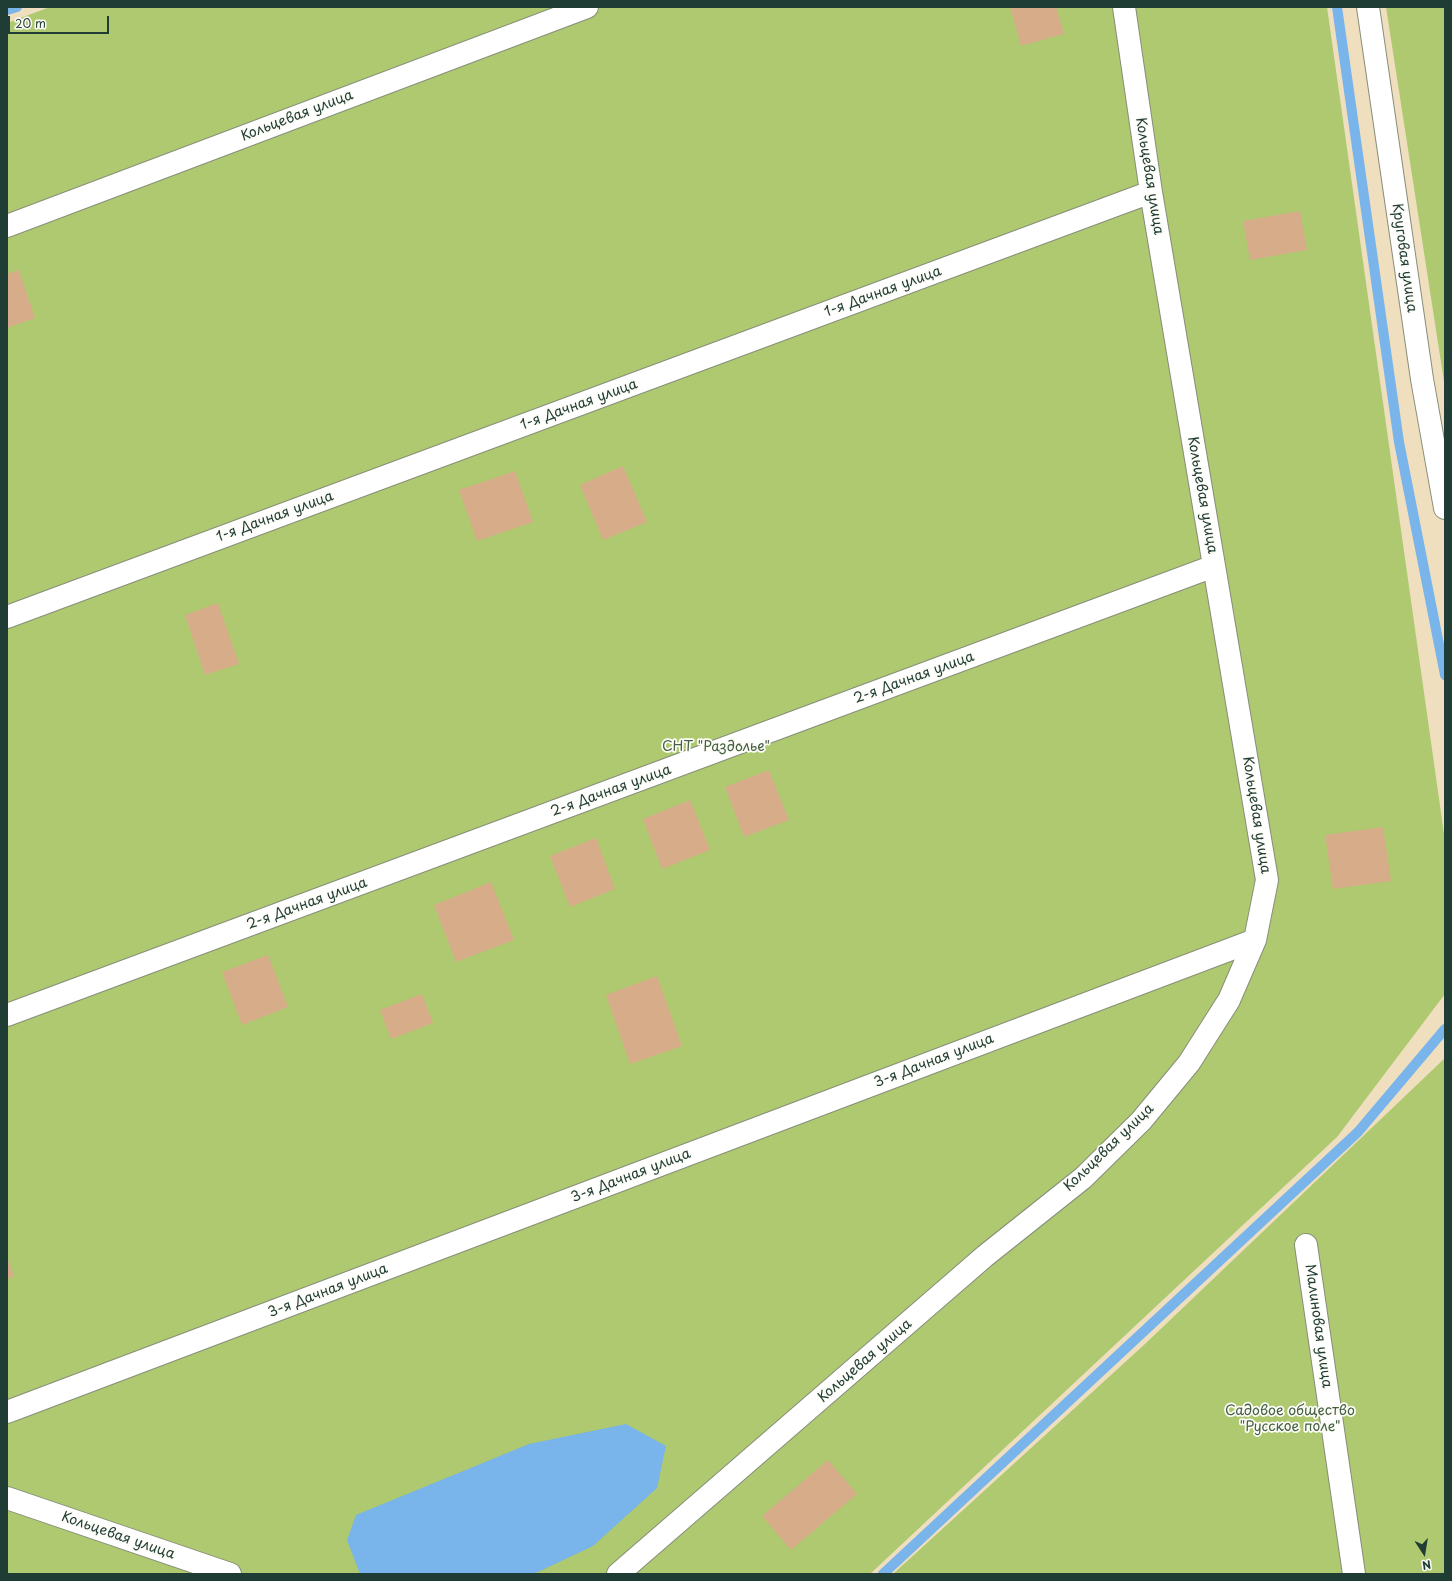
<!DOCTYPE html>
<html>
<head>
<meta charset="utf-8">
<style>
	body { margin:0 }
	#map { position:relative; width:1452px; height:1581px; overflow:hidden; background:#efdfbf; font-family:"Playpen Sans",sans-serif }
	canvas { display:block }
	.frame { position:absolute; inset:0; border:8px solid #1f3d34; pointer-events:none }
	.north { position:absolute; left:1404px; top:1533px; width:40px; height:40px; -webkit-text-stroke:3px #fdfcf7; paint-order:stroke; rotate:168deg; font-size:11px; font-weight:700; line-height:16px; text-align:center; color:#1f3d34 }
	.north::after { content:''; display:block; margin:auto; width:14px; height:18px; background:#1f3d34; clip-path:polygon(50% 0,100% 100%,50% 72%,0 100%) }
	.scale { position:absolute; left:8px; top:16px; width:101px; height:18px; box-sizing:border-box; border:2px solid #1f3d34; border-top:0; padding-left:5px; font-size:12px; line-height:14px; white-space:nowrap; color:#1f3d34; -webkit-text-stroke:3px #fdfcf7; paint-order:stroke }
</style>
</head>
<body>
<div id="map">
<canvas width="1452" height="1581"></canvas>
<div class="frame"></div>
<div class="north">N</div>
<div class="scale">20 m</div>
</div>
<script>
const ctx = document.querySelector('canvas').getContext('2d');
ctx.lineJoin = 'round';
function paint(path, color) { ctx.fillStyle = color; ctx.fill(path, 'evenodd'); }
const poly = rows => new Path2D(rows.map(r => 'M' + r).join(''));
function strokePath(path, color, width, dash) { ctx.strokeStyle = color; ctx.lineWidth = width; ctx.lineCap = dash ? 'butt' : 'round'; ctx.setLineDash(dash || []); ctx.stroke(path); }
function drawText(font, color, halo, rows, align = 'center') {
  ctx.font = font + ' "Playpen Sans",sans-serif'; ctx.lineWidth = 3.5; ctx.setLineDash([]); ctx.textBaseline = 'middle'; ctx.strokeStyle = halo; ctx.fillStyle = color; for (const [text, x, y, turn = 0] of rows) {
    ctx.save(); ctx.translate(x, y); ctx.rotate((+turn || 0) * Math.PI / 180); ctx.textAlign = isNaN(turn) ? turn : align; if (halo) ctx.strokeText(text, 0, 0); ctx.fillText(text, 0, 0); ctx.restore();
  }
}
const green = poly([
	[50,7,1327,7,1445,841,1445,994,1337,1137,870,1574,7,1574,7,23],
	[1386,7,1445,7,1445,388],
	[1445,1058,1445,1574,893,1574,1145,1344]
]);
const water = poly([
	[626,1424,666,1446,657,1488,593,1546,538,1572,529,1574,360,1574,347,1540,356,1515,529,1444]
]);
const stream = poly([
	[1337,7,1399,442,1445,675],
	[7,10,17,7],
	[883,1574,1358,1132,1445,1029]
]);
const building = poly([
	[1010,7,1056,7,1064,34,1021,46],
	[1300,211,1307,250,1250,260,1243,221],
	[19,270,35,318,7,328,7,274],
	[623,466,647,522,603,540,580,485],
	[515,471,533,522,477,541,459,490],
	[218,603,239,664,205,675,185,615],
	[769,770,789,820,744,837,725,787],
	[690,800,710,850,662,869,643,819],
	[1383,827,1391,881,1333,889,1325,835],
	[596,838,615,889,570,907,550,856],
	[491,882,514,940,456,962,434,905],
	[268,955,288,1007,242,1025,222,972],
	[657,976,682,1046,630,1064,606,995],
	[422,994,433,1023,391,1039,380,1010],
	[7,1257,14,1276,7,1279],
	[828,1460,857,1494,791,1550,762,1516]
]);
const minor = poly([
	[1368,7,1422,379,1445,508],
	[7,226,587,7],
	[7,617,1151,192],
	[7,1015,1214,566],
	[1306,1245,1354,1574],
	[7,1412,1255,940],
	[7,1498,230,1574],
	[618,1574,985,1256,1083,1178,1141,1121,1189,1063,1229,1000,1255,940,1267,880,1151,192,1124,7]
]);
const streetNames = [
	["Кольцевая улица",297,116,-21],
	["Кольцевая улица",1149,176,81],
	["Круговая улица",1404,258,82],
	["1-я Дачная улица",883,292,-20],
	["1-я Дачная улица",579,405,-20],
	["Кольцевая улица",1202,495,80],
	["1-я Дачная улица",275,517,-20],
	["2-я Дачная улица",914,678,-20],
	["2-я Дачная улица",611,791,-20],
	["Кольцевая улица",1256,815,81],
	["2-я Дачная улица",307,904,-20],
	["3-я Дачная улица",934,1061,-21],
	["Кольцевая улица",1109,1148,-44],
	["3-я Дачная улица",631,1176,-21],
	["3-я Дачная улица",328,1291,-21],
	["Малиновая улица",1318,1326,82],
	["Кольцевая улица",865,1361,-41],
	["Кольцевая улица",118,1536,19]
];
const parkNames = [
	["СНТ \"Раздолье\"",716,747],
	["Садовое общество",1290,1411],
	["\"Русское поле\"",1290,1427]
];
paint(green, '#aec96f');
paint(water, '#79b4ea');
strokePath(stream, '#79b4ea', 10);
paint(building, '#d7ad89');
strokePath(minor, '#878e7a', 24);
strokePath(minor, '#fff', 22);
drawText('14px', '#1f3d34', '#fdfcf7', streetNames);
drawText('14px', '#436043', '#fdfcf7', parkNames);
</script>
</body>
</html>
